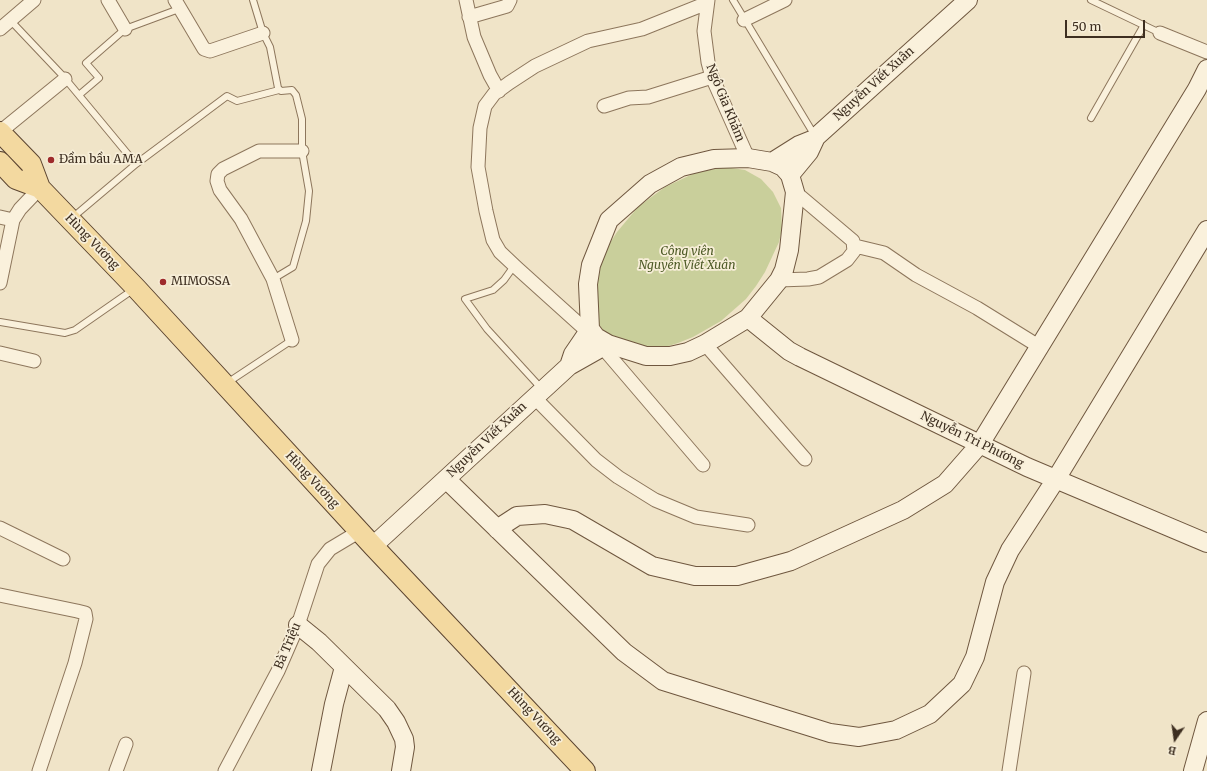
<!DOCTYPE html>
<html>
<head>
<meta charset="utf-8">
<style>
	body { margin:0 }
	#map { position:relative; width:1207px; height:771px; overflow:hidden; background:#f0e4c8; font-family:Merriweather,serif }
	canvas { display:block }
	.north { position:absolute; left:1155px; top:719px; width:40px; height:40px; -webkit-text-stroke:3px #f7eed8; paint-order:stroke; rotate:193deg; font-size:11px; font-weight:700; line-height:16px; text-align:center; color:#3d2e20 }
	.north::after { content:''; display:block; margin:auto; width:14px; height:18px; background:#3d2e20; clip-path:polygon(50% 0,100% 100%,50% 72%,0 100%) }
	.scale { position:absolute; left:1065px; top:20px; width:80px; height:18px; box-sizing:border-box; border:2px solid #3d2e20; border-top:0; padding-left:5px; font-size:12px; line-height:14px; white-space:nowrap; color:#3d2e20; -webkit-text-stroke:3px #f7eed8; paint-order:stroke }
</style>
</head>
<body>
<div id="map">
<canvas width="1207" height="771"></canvas>
<div class="north">B</div>
<div class="scale">50 m</div>
</div>
<script>
const ctx = document.querySelector('canvas').getContext('2d');
ctx.lineJoin = 'round';
function paint(path, color) { ctx.fillStyle = color; ctx.fill(path, 'evenodd'); }
const poly = rows => new Path2D(rows.map(r => 'M' + r).join(''));
function strokePath(path, color, width, dash) { ctx.strokeStyle = color; ctx.lineWidth = width; ctx.lineCap = dash ? 'butt' : 'round'; ctx.setLineDash(dash || []); ctx.stroke(path); }
function drawText(font, color, halo, rows, align = 'center') {
  ctx.font = font + ' Merriweather,serif'; ctx.lineWidth = 3.5; ctx.setLineDash([]); ctx.textBaseline = 'middle'; ctx.strokeStyle = halo; ctx.fillStyle = color; for (const [text, x, y, turn = 0] of rows) {
    ctx.save(); ctx.translate(x, y); ctx.rotate((+turn || 0) * Math.PI / 180); ctx.textAlign = isNaN(turn) ? turn : align; if (halo) ctx.strokeText(text, 0, 0); ctx.fillText(text, 0, 0); ctx.restore();
  }
}
const green = poly([
	[725,167,745,170,761,179,773,192,781,208,782,229,779,242,765,272,756,286,746,299,721,321,693,337,678,343,662,348,638,350,604,332,595,318,595,277,608,246,617,232,638,207,665,187,695,173]
]);
const lane = poly([
	[253,0,263,33,270,47,278,88,281,91,292,90,296,95,302,119,302,151,309,191,306,221,293,267,273,279],
	[733,0,815,136],
	[1091,0,1160,33],
	[10,20,63,76,136,164],
	[79,95,99,78,86,63,125,29,179,9],
	[1091,118,1144,25],
	[72,218,136,164,227,96,237,101,279,90],
	[514,266,504,280,493,290,465,299,487,329,541,388],
	[0,322,65,333,75,330,134,289],
	[227,383,292,340]
]);
const street = poly([
	[108,0,125,29],
	[175,0,204,49,210,51,263,33],
	[466,0,474,37,490,75,499,91],
	[708,0,704,31,708,62,712,77,748,158],
	[469,17,507,6,510,0],
	[744,20,785,0],
	[0,29,34,0],
	[1160,33,1207,52],
	[604,106,629,98,648,97,712,77],
	[0,132,65,79],
	[0,217,13,220],
	[855,246,884,253,916,275,977,308,1040,347],
	[779,280,808,279,819,277,847,260,854,251,853,241,795,192],
	[0,283,13,220,20,209,40,188],
	[588,332,517,268,500,252,493,240,486,211,478,167,480,128,485,106,494,94,509,83,535,66,588,41,642,29,707,3],
	[292,340,273,279,241,219,220,190,217,181,218,174,223,169,259,151,302,151],
	[705,344,805,459],
	[603,348,703,465],
	[0,353,34,361],
	[534,397,596,460,618,477,655,500,696,517,748,525],
	[0,528,63,559],
	[0,595,77,611,85,613,86,619,75,663,39,771],
	[116,771,126,744],
	[225,771,278,671,298,625,318,564,330,549,360,531],
	[1009,771,1024,673]
]);
const secondary = poly([
	[748,158,772,162,783,167,790,175,795,192,789,250,784,270,779,280,748,318,705,344,688,352,670,356,646,356,608,344,596,337,590,329,588,284,591,265,609,220,650,184,681,167,714,159,748,158],
	[772,162,799,145,814,139],
	[790,175,809,152,816,137,968,0],
	[748,318,789,351,800,357,1027,467,1207,543],
	[569,366,573,354,590,329],
	[446,479,624,652,663,681,830,733,859,737,896,730,930,714,962,684,975,657,995,582,1010,550,1056,479,1207,230],
	[497,529,517,516,545,514,573,520,652,566,695,576,737,576,791,561,903,510,945,484,980,444,1197,89,1207,69],
	[373,546,569,366,608,344],
	[298,625,319,642,387,709,396,722,404,739,405,747,401,771],
	[321,771,334,704,344,667],
	[1193,771,1207,721]
]);
const primary = poly([
	[0,132,31,164,40,188,136,288,373,546,585,771],
	[0,162,16,179,40,188]
]);
const markers = [
	[51,160,4,"#9e2a2b"],
	[163,282,4,"#9e2a2b"]
];
const streetNames = [
	["Nguyễn Viết Xuân",874,84,-42],
	["Ngô Gia Khảm",725,103,68],
	["Hùng Vương",92,242,46],
	["Nguyễn Viết Xuân",487,440,-43],
	["Nguyễn Tri Phương",972,440,26],
	["Hùng Vương",312,480,47],
	["Bà Triệu",288,646,-67],
	["Hùng Vương",534,716,47]
];
const poiNames = [
	["Đầm bầu AMA",59,160],
	["MIMOSSA",171,282]
];
const parkNames = [
	["Công viên",687,252],
	["Nguyễn Viết Xuân",687,266]
];
paint(green, '#c9cf9b');
strokePath(lane, '#8d765c', 8);
strokePath(street, '#8d765c', 15);
strokePath(secondary, '#6f573f', 20);
strokePath(primary, '#5b4430', 22);
strokePath(lane, '#faf1dc', 6);
strokePath(street, '#faf1dc', 13);
strokePath(secondary, '#faf1dc', 18);
strokePath(primary, '#f3d9a0', 20);
for (const [x, y, r, color] of markers) { const dot = new Path2D(); dot.arc(x, y, r, 0, 2 * Math.PI); ctx.fillStyle = color; ctx.fill(dot); strokePath(dot, '#f7eed8', 1.5); }
drawText('12px', '#3d2e20', '#f7eed8', streetNames);
drawText('12px', '#3d2e20', '#f7eed8', poiNames, 'left');
drawText('italic 12px', '#4d5a26', '#f7eed8', parkNames);
</script>
</body>
</html>
